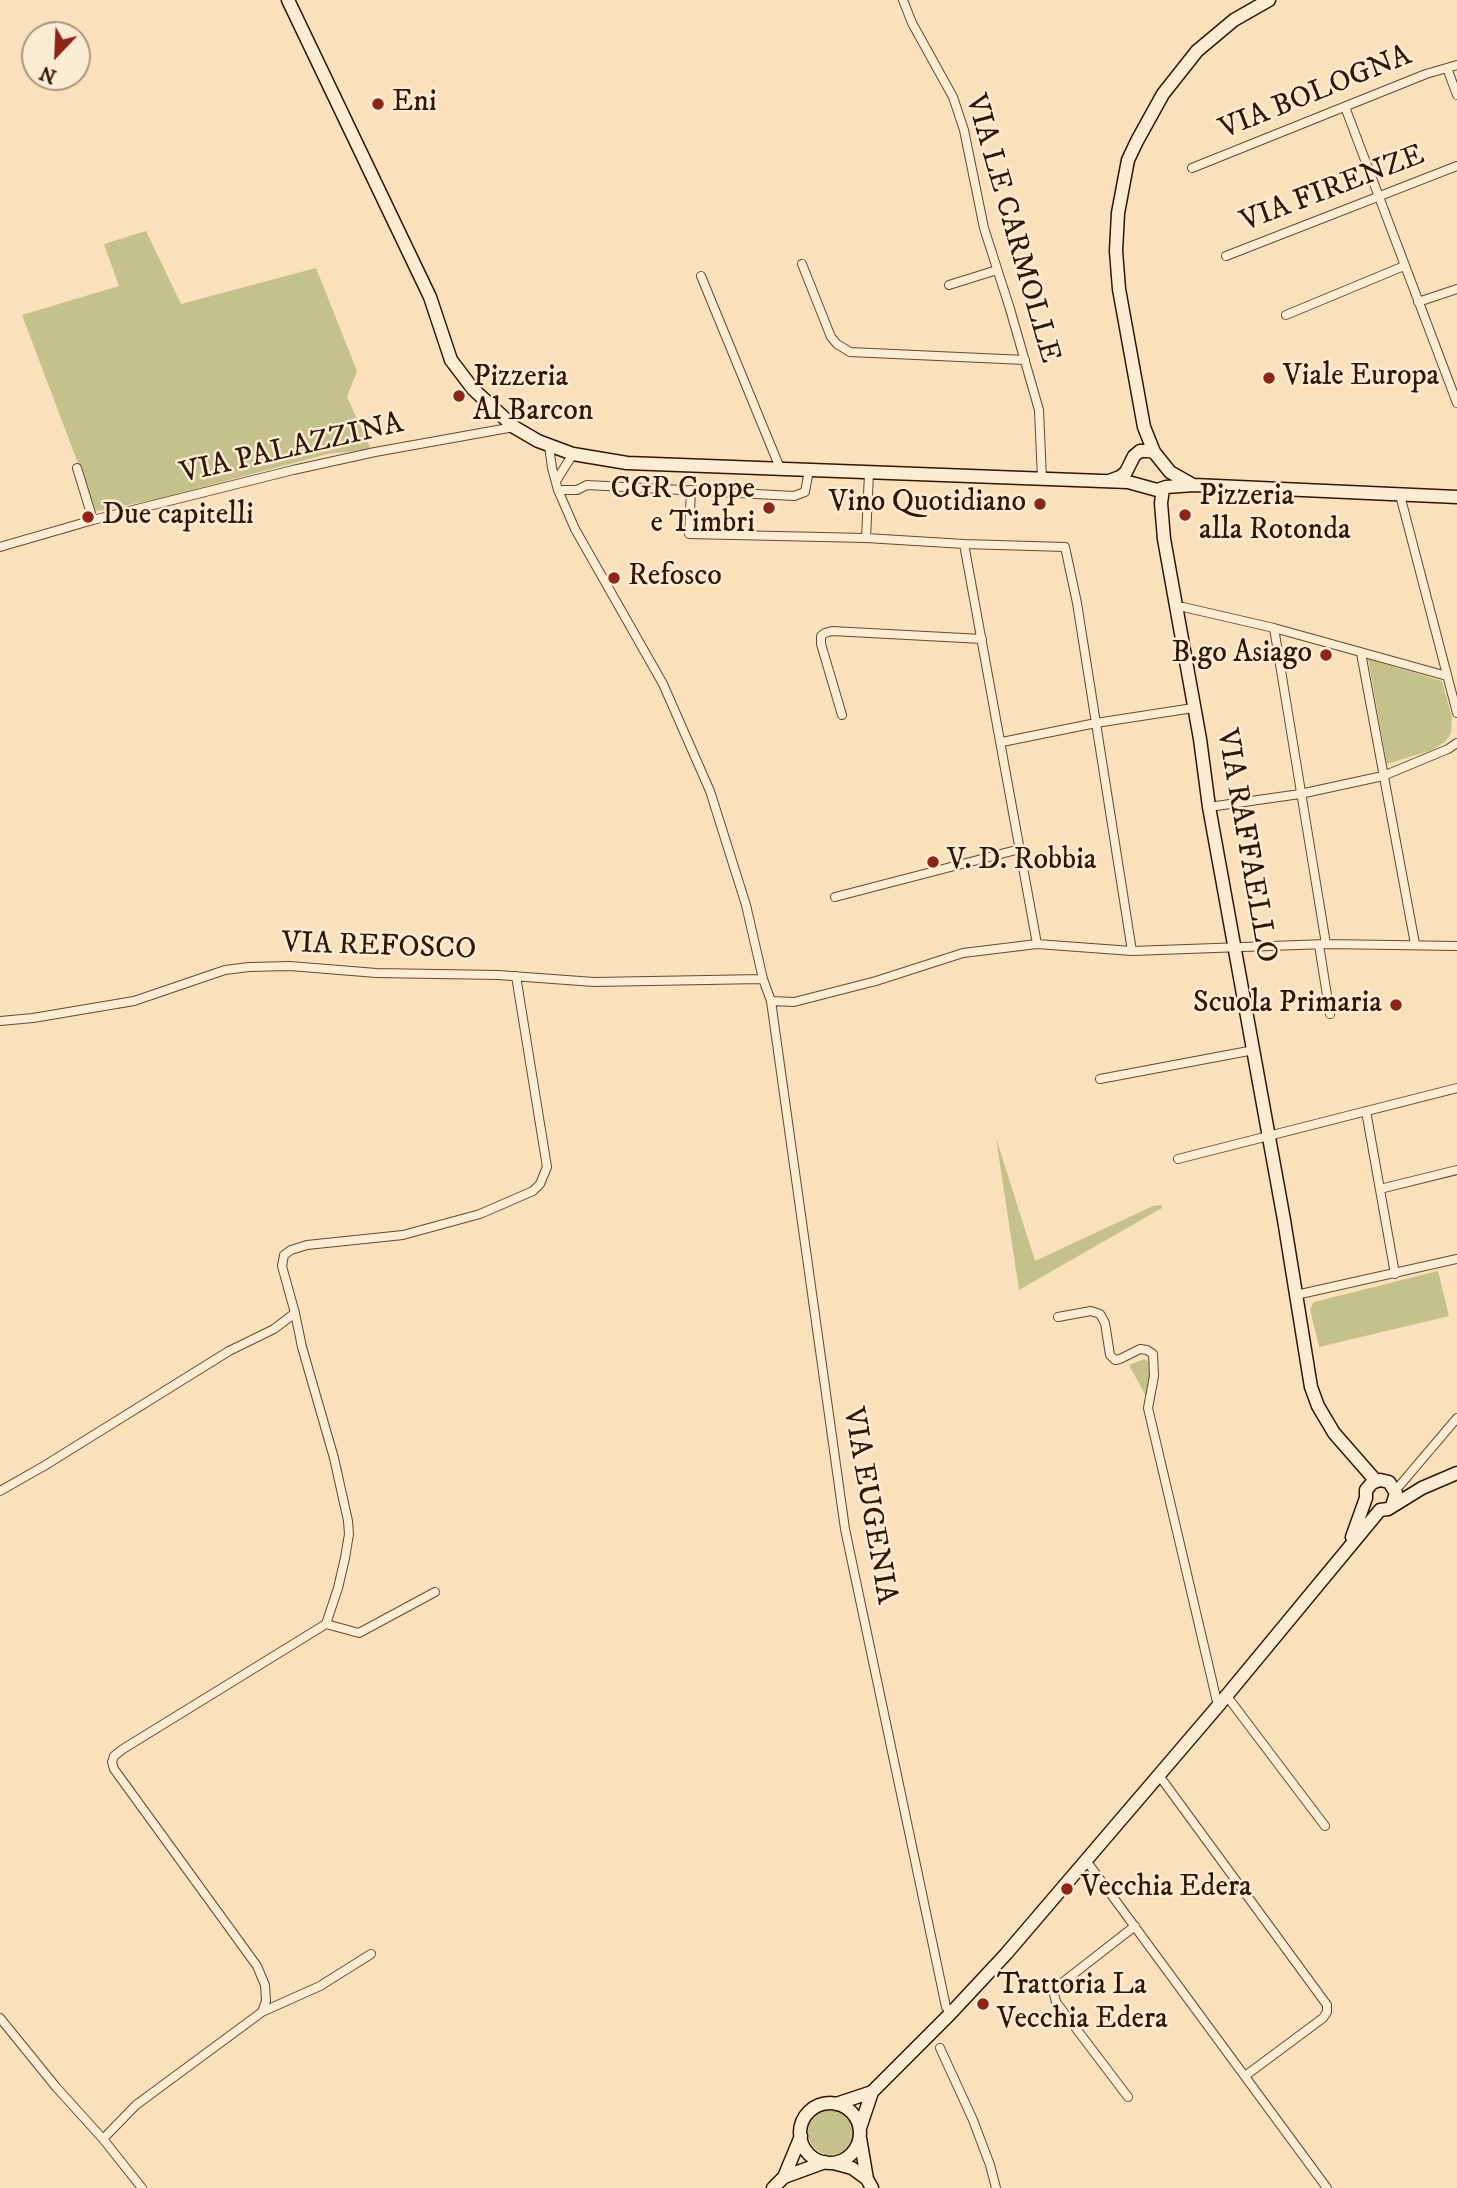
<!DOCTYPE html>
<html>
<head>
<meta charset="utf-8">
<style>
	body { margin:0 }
	#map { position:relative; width:1457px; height:2188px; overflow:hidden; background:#fae1bb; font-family:"IM FELL DW Pica",serif }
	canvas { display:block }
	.north { position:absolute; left:21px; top:21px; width:70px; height:70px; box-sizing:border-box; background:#fcecd3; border:2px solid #ab967f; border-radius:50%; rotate:203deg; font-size:19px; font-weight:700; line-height:28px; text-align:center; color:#321502 }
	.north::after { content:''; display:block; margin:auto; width:24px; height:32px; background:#8f2418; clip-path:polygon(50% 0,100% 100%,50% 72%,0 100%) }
</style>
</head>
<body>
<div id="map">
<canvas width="1457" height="2188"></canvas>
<div class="north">N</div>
</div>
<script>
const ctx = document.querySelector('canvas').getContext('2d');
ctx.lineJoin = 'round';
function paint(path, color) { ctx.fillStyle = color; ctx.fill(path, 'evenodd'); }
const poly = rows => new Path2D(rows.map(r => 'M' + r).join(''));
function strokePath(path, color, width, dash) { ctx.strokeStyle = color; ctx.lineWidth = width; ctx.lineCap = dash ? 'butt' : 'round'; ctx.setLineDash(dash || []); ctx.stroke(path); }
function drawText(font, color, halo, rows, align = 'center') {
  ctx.font = font + ' "IM FELL DW Pica",serif'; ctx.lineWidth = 5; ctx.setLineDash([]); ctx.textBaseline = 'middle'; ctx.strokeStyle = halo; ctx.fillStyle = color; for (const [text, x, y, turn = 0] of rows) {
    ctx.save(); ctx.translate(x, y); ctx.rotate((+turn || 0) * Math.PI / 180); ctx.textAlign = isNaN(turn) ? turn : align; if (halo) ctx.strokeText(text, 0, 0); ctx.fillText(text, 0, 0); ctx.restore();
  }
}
const green = poly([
	[146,231,181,304,316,268,357,371,347,397,371,449,328,454,158,499,96,511,22,315,119,286,104,244],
	[1368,659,1442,681,1452,718,1451,733,1445,742,1432,750,1387,764],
	[996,1138,1035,1261,1153,1206,1162,1205,1162,1208,1019,1290],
	[1438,1271,1449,1316,1319,1347,1310,1309,1314,1302],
	[1144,1359,1151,1363,1147,1398,1129,1365],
	'808 2132a23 23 0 1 1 46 0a23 23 0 1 1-46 0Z'
]);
const street = poly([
	[903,0,912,23,953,97,964,130,984,228,1010,309,1039,410,1042,479],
	[1447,68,1457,95],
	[1345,107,1457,403],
	[1192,168,1426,74,1457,65],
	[1226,256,1457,166],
	[802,264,831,337,837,344,850,352,1025,360],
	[701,276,780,468],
	[949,285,997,270],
	[1418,302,1457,289],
	[1286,315,1404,266],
	[549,446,552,468,558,490,575,529,663,684,710,791,746,905,763,979,771,1001,845,1529,946,2007,951,2013],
	[77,468,93,520],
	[556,481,573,454],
	[558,490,577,490,587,485,794,496,805,492,809,470],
	[691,490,689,534,866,538,964,544,1065,547,1077,603,1132,951],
	[1400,495,1457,713],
	[866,538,869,473],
	[964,544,1037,944],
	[0,547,93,520,293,470,375,452,514,427],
	[1176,608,1183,607,1274,628,1447,676],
	[1274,628,1326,944],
	[1361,653,1415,944],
	[842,715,821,644,821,636,825,633,832,631,982,639],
	[1002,742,1096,723,1193,708],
	[1209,807,1300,794,1383,776,1448,749,1457,743],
	[835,897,1020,849],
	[1319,945,1330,1014],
	[771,1001,794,1002,876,981,963,953,1037,944,1132,951,1326,944,1457,946],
	[0,1021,33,1018,134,1001,225,970,249,967,290,966,376,973,498,975,594,982,763,979],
	[1100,1079,1254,1050],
	[1366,1111,1395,1274],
	[1178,1159,1457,1088],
	[1380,1189,1457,1170],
	[1296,1295,1457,1259],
	[1058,1317,1091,1311,1100,1314,1105,1323,1110,1355,1115,1360,1120,1359,1140,1349,1147,1350,1153,1354,1154,1376,1148,1408,1218,1706],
	[0,1491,44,1466,229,1351,274,1329,295,1313,282,1266,284,1255,291,1250,307,1245,403,1235,480,1214,533,1191,540,1184,547,1167,516,976],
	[1395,1491,1457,1418],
	[326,1624,359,1633,435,1592],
	[1226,1695,1325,1826],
	[1158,1774,1327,2005,1327,2012,1323,2018,1245,2076],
	[1085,1859,1327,2188],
	[262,2012,266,2001,265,1985,257,1966,114,1769,112,1762,114,1756,123,1749,326,1624,338,1588,345,1558,349,1534,348,1521,334,1458,302,1347,295,1313],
	[0,2018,56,2087,103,2139,142,2188],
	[940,2048,973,2120,990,2165,996,2188],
	[1128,2097,1056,2002,1054,1994,1058,1986,1135,1926],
	[103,2139,136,2105,262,2012,320,1986,371,1954]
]);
const secondary = poly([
	[288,0,430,297,451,360,473,389,514,427,538,441,573,454,627,463,1128,482,1157,490,1166,487,1194,485,1457,497],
	[1154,452,1144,427,1119,289,1116,251,1118,213,1128,160,1137,141,1163,94,1197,51,1234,20,1269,0],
	[1109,481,1120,477,1126,472,1134,456,1140,451,1149,451,1154,452,1170,472,1193,485],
	[1163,489,1161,503,1164,539,1200,739,1209,807,1284,1220,1311,1387,1318,1406,1334,1433,1376,1481],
	[1352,1537,1366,1498,1366,1490,1372,1483,1380,1480,1389,1482,1396,1493,1392,1506],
	'800 2133a30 30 0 1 1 60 0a30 30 0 1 1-60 0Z',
	[836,2104,872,2092,951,2013,1006,1954,1218,1706,1380,1510,1388,1509,1422,1488,1457,1473],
	[860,2128,872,2092],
	[860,2138,867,2179],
	[833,2163,852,2168,867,2179,872,2188],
	[784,2177,825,2162],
	[773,2188,784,2177,801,2136]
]);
const markers = [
	[378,104,7,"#8f2418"],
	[1269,378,7,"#8f2418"],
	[459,396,7,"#8f2418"],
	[1040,504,7,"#8f2418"],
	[769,508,7,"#8f2418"],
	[1185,515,7,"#8f2418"],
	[88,517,7,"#8f2418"],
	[614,578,7,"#8f2418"],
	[1326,655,7,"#8f2418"],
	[933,862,7,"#8f2418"],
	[1396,1005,7,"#8f2418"],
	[1067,1889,7,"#8f2418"],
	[983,2004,7,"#8f2418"]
];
const streetNames = [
	["VIA BOLOGNA",1316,94,-22],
	["VIA FIRENZE",1333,190,-21],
	["VIA LE CARMOLLE",1011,229,74],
	["VIA PALAZZINA",292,450,-13],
	["VIA RAFFAELLO",1245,846,80],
	["VIA REFOSCO",379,948,2],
	["VIA EUGENIA",868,1506,80]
];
const poiNames = [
	["Eni",392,104],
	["Viale Europa",1283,378],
	["Pizzeria",473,379],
	["Al Barcon",473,413],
	["CGR Coppe",755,491,"right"],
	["e Timbri",755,525,"right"],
	["Pizzeria",1199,498],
	["alla Rotonda",1199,532],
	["Vino Quotidiano",1026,504,"right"],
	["Due capitelli",102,517],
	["Refosco",628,578],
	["B.go Asiago",1312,655,"right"],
	["V. D. Robbia",947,862],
	["Scuola Primaria",1382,1005,"right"],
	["Vecchia Edera",1081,1889],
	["Trattoria La",997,1987],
	["Vecchia Edera",997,2021]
];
paint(green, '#c4c18c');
strokePath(street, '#644830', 10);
strokePath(secondary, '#321502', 15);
strokePath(street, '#fcecd3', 8);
strokePath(secondary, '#fcecd3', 12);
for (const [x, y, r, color] of markers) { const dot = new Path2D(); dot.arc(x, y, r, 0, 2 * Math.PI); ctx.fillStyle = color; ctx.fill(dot); strokePath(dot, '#fcecd3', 2.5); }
drawText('30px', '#321502', '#fcecd3', streetNames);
drawText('30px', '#321502', '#fcecd3', poiNames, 'left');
</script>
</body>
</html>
